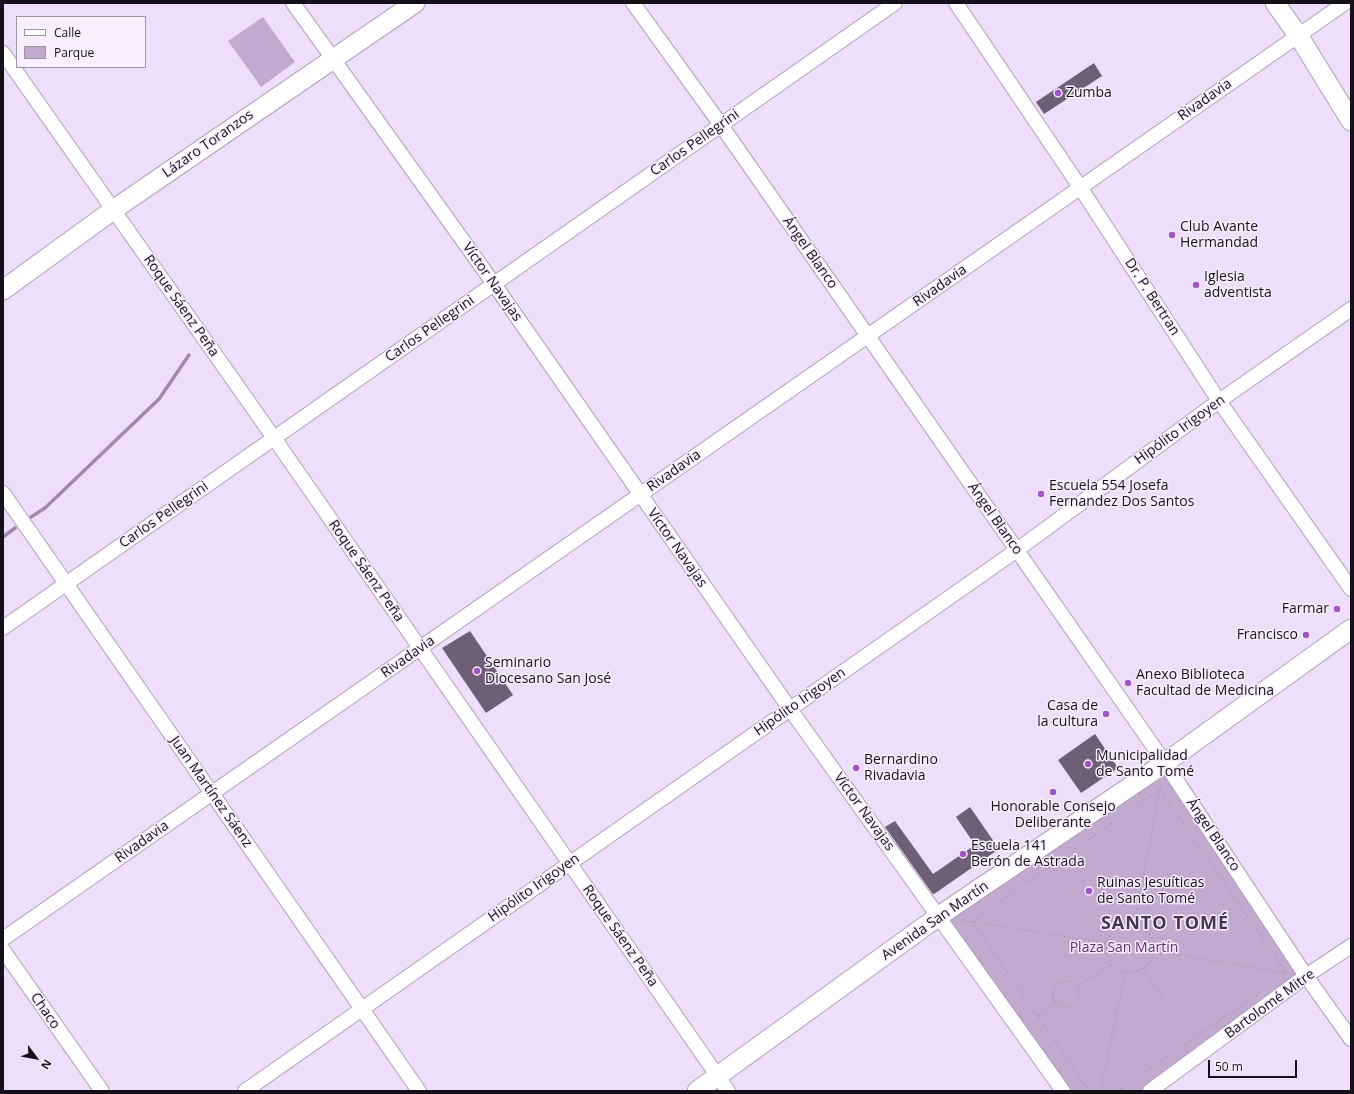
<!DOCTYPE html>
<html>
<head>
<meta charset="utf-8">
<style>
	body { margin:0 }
	#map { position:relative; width:1354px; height:1094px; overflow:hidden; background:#efdefa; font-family:"Open Sans",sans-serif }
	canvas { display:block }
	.frame { position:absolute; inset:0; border:4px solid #16101a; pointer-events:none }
	.legend { position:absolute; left:16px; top:16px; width:130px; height:52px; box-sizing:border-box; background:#f9eeff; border:1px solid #9e95a3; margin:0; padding:5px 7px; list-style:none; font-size:12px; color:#16101a }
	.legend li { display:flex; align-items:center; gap:8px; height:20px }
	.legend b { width:20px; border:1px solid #9e95a3 }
	.north { position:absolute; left:16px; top:1038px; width:40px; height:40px; -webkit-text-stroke:3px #f9eeff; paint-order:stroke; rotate:122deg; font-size:11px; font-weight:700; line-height:16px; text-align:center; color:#16101a }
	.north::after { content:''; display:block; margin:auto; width:14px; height:18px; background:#16101a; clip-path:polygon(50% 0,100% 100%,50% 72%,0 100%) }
	.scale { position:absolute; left:1208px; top:1060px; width:89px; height:18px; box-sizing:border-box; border:2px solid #16101a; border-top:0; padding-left:5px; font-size:12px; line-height:14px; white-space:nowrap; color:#16101a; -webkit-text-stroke:3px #f9eeff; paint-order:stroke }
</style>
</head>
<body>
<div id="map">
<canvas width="1354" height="1094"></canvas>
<div class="frame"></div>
<ul class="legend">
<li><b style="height:5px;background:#fff"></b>Calle</li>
<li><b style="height:11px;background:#c2a9d0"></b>Parque</li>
</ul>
<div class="north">N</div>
<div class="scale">50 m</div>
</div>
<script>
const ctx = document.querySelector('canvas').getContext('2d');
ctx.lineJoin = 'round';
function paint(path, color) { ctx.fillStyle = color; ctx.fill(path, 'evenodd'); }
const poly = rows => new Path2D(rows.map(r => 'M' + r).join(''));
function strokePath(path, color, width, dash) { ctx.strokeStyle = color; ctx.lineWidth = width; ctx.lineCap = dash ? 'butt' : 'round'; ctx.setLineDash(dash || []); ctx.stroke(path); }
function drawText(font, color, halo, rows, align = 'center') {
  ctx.font = font + ' "Open Sans",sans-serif'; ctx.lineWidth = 3; ctx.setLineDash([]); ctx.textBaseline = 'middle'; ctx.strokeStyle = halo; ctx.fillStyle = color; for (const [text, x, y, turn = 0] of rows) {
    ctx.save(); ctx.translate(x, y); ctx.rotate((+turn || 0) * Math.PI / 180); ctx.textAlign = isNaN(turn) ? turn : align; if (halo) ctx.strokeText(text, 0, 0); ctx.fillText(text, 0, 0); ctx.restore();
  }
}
const green = poly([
	[263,17,295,62,261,87,228,41],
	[1165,763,1306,976,1150,1091,1063,1091,939,916]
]);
const stream = poly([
	[31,517,45,508,159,399,189,355],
	[3,537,15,528]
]);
const building = poly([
	[1094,63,1102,76,1044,114,1036,102],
	[470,631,513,695,486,713,442,648],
	[1095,734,1118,768,1081,793,1058,760],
	[970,807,999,849,934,894,932,893,885,827,895,821,933,874,975,845,956,817]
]);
const path = poly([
	[962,920,1107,943],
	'1106 948a24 24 0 1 1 48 0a24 24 0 1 1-48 0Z',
	[1134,925,1161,785],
	[1153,951,1287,973],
	[1143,968,1166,1002],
	'1053 994a13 13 0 1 1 26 0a13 13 0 1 1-26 0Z',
	[1076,987,1112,965],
	[1038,1016,1056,1002],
	[1089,1091,972,921,1160,790,1287,973,1286,974],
	[1101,1091,1125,972],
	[1118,1091,1272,984]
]);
const minor = poly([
	[293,3,494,284,790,709,1063,1091],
	[633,3,721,125,1165,763,1306,976,1351,1039],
	[956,3,1080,187,1219,401,1351,589],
	[3,53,274,438,728,1091],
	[3,493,419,1091],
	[3,628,895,3],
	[3,939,1345,3],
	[3,950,102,1091],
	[245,1091,1017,550,1219,401,1351,309],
	[1150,1091,1306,976,1351,946]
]);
const secondary = poly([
	[1275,3,1298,35,1351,121],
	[3,290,113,210,415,3],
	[697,1091,939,916,1165,763,1351,629]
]);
const markers = [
	[1058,93,4,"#a255c7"],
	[1172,235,4,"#a255c7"],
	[1196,285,4,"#a255c7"],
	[1041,494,4,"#a255c7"],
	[1337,609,4,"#a255c7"],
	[1306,635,4,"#a255c7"],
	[477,671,4,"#a255c7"],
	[1128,683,4,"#a255c7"],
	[1106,714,4,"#a255c7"],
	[1088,764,4,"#a255c7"],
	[856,768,4,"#a255c7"],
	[1053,792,4,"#a255c7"],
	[963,854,4,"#a255c7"],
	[1089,891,4,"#a255c7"]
];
const poiNames = [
	["Zumba",1066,93],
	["Club Avante",1180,227],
	["Hermandad",1180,243],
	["Iglesia",1204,277],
	["adventista",1204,293],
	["Escuela 554 Josefa",1049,486],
	["Fernandez Dos Santos",1049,502],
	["Farmar",1329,609,"right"],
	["Francisco",1298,635,"right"],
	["Seminario",485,663],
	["Diocesano San José",485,679],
	["Anexo Biblioteca",1136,675],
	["Facultad de Medicina",1136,691],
	["Casa de",1098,706,"right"],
	["la cultura",1098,722,"right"],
	["Municipalidad",1096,756],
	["de Santo Tomé",1096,772],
	["Bernardino",864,760],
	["Rivadavia",864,776],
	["Honorable Consejo",1053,807,"center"],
	["Deliberante",1053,823,"center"],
	["Escuela 141",971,846],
	["Berón de Astrada",971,862],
	["Ruinas Jesuíticas",1097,883],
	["de Santo Tomé",1097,899]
];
const streetNames = [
	["Rivadavia",1205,100,-35],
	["Carlos Pellegrini",695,143,-35],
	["Lázaro Toranzos",208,144,-35],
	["Ángel Blanco",810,253,55],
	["Víctor Navajas",492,282,55],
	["Rivadavia",940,286,-35],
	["Dr. P. Bertran",1152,297,57],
	["Roque Sáenz Peña",181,306,55],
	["Carlos Pellegrini",430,329,-35],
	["Hipólito Irigoyen",1180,430,-36],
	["Rivadavia",674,471,-35],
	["Carlos Pellegrini",164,515,-35],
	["Ángel Blanco",995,519,55],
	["Víctor Navajas",677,548,55],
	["Roque Sáenz Peña",366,571,55],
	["Rivadavia",408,657,-35],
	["Hipólito Irigoyen",800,702,-35],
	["Juan Martínez Sáenz",211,792,55],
	["Víctor Navajas",864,812,54],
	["Ángel Blanco",1213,835,56],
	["Rivadavia",142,842,-35],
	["Hipólito Irigoyen",534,888,-35],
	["Avenida San Martín",935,921,-35],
	["Roque Sáenz Peña",620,936,55],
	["Bartolomé Mitre",1270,1004,-36],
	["Chaco",45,1011,55]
];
const parkNames = [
	["Plaza San Martín",1124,948]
];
const districtNames = [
	["SANTO TOMÉ",1165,924]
];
paint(green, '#c2a9d0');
strokePath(stream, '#a288b0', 3.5);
paint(building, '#6e5f77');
strokePath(minor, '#b1a0bb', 16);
strokePath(secondary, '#b1a0bb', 21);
strokePath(path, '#a699af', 2, [1, 3]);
strokePath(minor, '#fff', 14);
strokePath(secondary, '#fff', 19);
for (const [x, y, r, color] of markers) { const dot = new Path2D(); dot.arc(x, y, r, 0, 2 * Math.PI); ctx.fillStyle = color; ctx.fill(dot); strokePath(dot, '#f9eeff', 1.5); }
drawText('14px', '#16101a', '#f9eeff', poiNames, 'left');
drawText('14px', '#16101a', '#f9eeff', streetNames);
drawText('14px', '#543166', '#f9eeff', parkNames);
ctx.letterSpacing = '1px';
drawText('bold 18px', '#44364c', '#f9eeff', districtNames);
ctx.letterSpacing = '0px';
</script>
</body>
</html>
